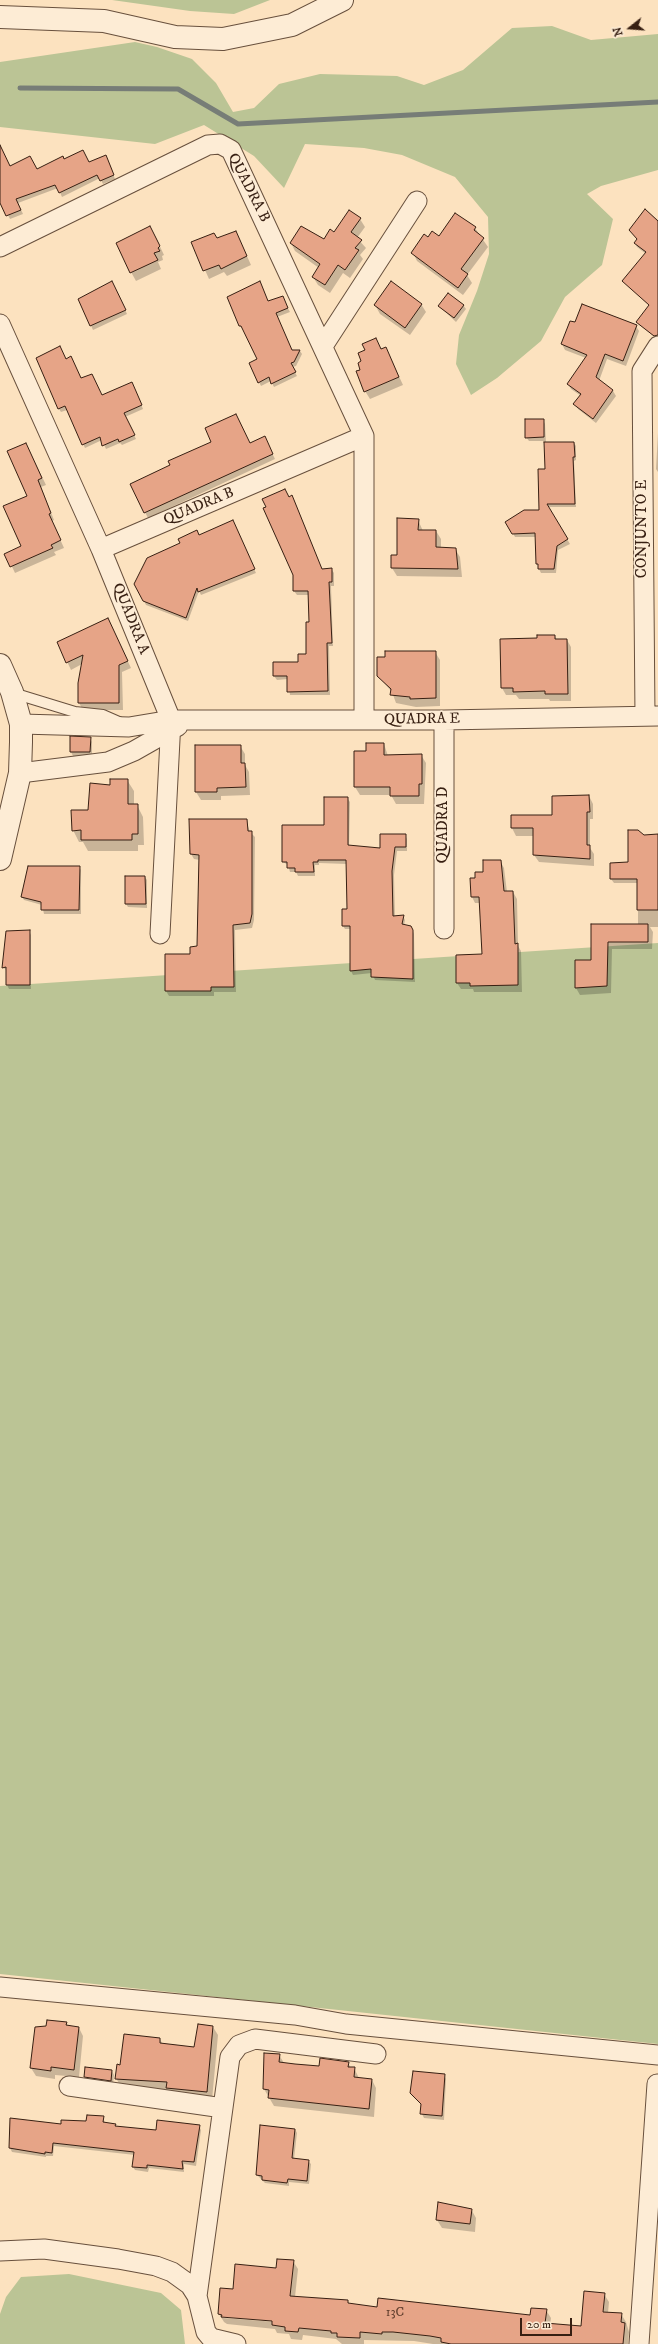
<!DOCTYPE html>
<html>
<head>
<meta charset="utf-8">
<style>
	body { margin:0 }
	#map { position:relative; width:658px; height:2344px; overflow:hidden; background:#fce2bf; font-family:"IM FELL DW Pica",serif }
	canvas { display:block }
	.north { position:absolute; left:610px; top:8px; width:40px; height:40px; -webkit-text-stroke:3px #fdecd5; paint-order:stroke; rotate:253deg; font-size:11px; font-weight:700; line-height:16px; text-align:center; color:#371f12 }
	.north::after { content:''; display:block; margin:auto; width:14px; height:18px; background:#371f12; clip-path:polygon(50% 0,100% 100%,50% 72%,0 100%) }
	.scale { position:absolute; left:520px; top:2318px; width:52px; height:18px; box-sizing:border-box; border:2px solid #371f12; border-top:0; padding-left:5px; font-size:12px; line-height:14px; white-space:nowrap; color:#371f12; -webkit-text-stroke:3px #fdecd5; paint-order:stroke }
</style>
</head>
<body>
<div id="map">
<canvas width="658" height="2344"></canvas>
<div class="north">N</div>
<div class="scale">20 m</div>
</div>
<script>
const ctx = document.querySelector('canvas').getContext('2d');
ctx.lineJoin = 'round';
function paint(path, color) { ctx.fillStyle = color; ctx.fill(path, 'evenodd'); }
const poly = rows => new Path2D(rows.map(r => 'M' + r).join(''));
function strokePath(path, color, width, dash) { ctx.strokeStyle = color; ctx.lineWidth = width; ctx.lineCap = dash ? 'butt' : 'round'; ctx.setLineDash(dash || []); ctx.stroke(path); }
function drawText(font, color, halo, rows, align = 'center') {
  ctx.font = font + ' "IM FELL DW Pica",serif'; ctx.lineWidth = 3; ctx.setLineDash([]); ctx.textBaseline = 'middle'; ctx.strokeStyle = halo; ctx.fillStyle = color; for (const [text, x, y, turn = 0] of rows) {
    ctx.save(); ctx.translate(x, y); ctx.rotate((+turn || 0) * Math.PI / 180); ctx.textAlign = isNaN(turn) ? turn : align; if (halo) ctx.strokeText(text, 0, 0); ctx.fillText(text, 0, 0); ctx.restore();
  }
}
const green = poly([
	[112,0,270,0,234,14,190,11],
	[552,26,591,40,658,34,658,170,601,186,587,194,613,219,602,265,565,297,541,341,497,378,471,395,456,364,459,335,477,291,489,254,488,217,455,177,402,155,364,148,305,144,284,188,254,156,204,125,155,144,0,127,0,62,135,42,157,47,192,59,216,83,233,112,254,108,279,84,320,74,397,76,424,85,463,70,512,28],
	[658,943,658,2044,0,1974,0,986],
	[69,2274,161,2293,181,2310,185,2344,0,2344,0,2314,6,2297,21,2277]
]);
const shadow = poly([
	[106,156,115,179,103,184,100,178,62,197,58,188,18,203,23,214,10,219,0,199,0,168,10,167,37,170,64,160,89,163],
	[646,210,658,220,657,339,637,322,650,306,623,281,646,254,637,247,635,243,638,240,630,230],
	[360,219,365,227,357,238,366,248,360,255,363,259,350,278,343,273,330,293,318,285,313,277,319,268,295,251,291,243,324,240],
	[475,228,488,247,467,275,472,283,463,295,417,261,413,253,428,238],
	[236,232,251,265,227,276,224,272,209,279,193,243,217,240],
	[155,236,164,255,162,256,163,260,158,262,161,269,136,281,131,272],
	[260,282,268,302,284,301,290,312,277,317,292,351,300,351,302,354,296,366,292,367,297,376,274,387,271,381,261,386,259,382,258,360,243,329,240,326,228,297],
	[114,286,127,314,93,330,79,300],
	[421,304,426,312,410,335,380,314,375,305],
	[463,305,466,309,456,322,439,306],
	[576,323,636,326,639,331,626,366,607,359,599,381,613,391,616,396,596,423,578,409,575,404,581,396,571,389,568,384,586,358,565,350,562,344],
	[381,350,390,357,403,385,370,399,365,391,362,371,363,362],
	[37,358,66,360,81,379,102,396,134,387,143,409,125,417,136,439,122,445,120,443,106,449,102,440,85,448,67,410,61,412,59,409],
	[543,420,545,424,546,443,574,443,576,446,576,460,574,461,576,507,548,507,570,544,558,550,556,573,541,573,539,569,537,563,536,537,515,537,507,522,540,511,546,470,545,441,529,441,526,437],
	[658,433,658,472,656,469],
	[267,443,275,459,148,518,131,485,250,444],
	[26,444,46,485,41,487,54,520,52,521,64,548,54,552,56,555,15,573,6,554,22,547,28,496],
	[289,498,294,500,322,570,332,570,334,573,334,586,331,586,333,646,329,646,330,695,290,695,288,679,277,680,274,676,299,663,307,655,310,623,309,595,297,595,294,591],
	[418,520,423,531,436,531,441,539,441,548,455,549,460,557,462,577,397,576,392,568],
	[234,525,256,573,201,595,199,591,188,621,146,605,144,601,181,543],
	[111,626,131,668,122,672,123,710,83,710,79,703,82,664,71,670,58,642],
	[555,636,557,640,567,640,571,647,571,701,550,701,549,699,519,699,516,695,506,695,502,688,501,640,538,639],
	[435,652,440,660,440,706,416,707,396,703,392,692,378,676],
	[71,737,90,738,92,742,92,756,73,756,71,752],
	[384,744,388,756,421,755,426,763,424,804,396,804,391,795,360,795,355,787,367,752],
	[240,746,245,754,245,765,249,772,250,795,221,796,221,800,201,800,196,792],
	[127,780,134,791,134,805,137,805,143,817,144,845,138,845,138,851,88,851,83,842,79,842,73,830,111,786],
	[589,796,593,804,593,819,590,819,590,848,594,854,594,866,539,862,534,855,534,836,516,836,512,828,512,816,553,816],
	[347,798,350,802,349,846,381,849,405,835,407,839,407,851,397,851,394,875,395,917,403,916,405,920,404,926,413,931,414,934,415,982,375,980,372,973,353,975,351,971,351,929,345,929,343,926,348,909,347,864,319,863,319,865,315,865,315,876,298,876,296,872,290,872,288,865,283,862,325,826],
	[246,820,250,832,255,837,254,920,252,928,235,930,236,992,214,992,214,996,169,996,166,991,166,955,191,955,198,947,200,860,194,859,191,854],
	[658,835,658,927,650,927,653,932,652,949,612,949,611,993,580,995,576,988,592,961,592,925,638,925,638,883,614,883,611,879,629,863,643,836],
	[500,861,504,868,507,892,513,892,517,899,518,946,521,951,522,992,474,992,473,989,461,989,457,983,483,955,481,903,475,903,472,897,476,879],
	[79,867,81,870,81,914,44,914,42,905,24,900,22,897],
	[145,877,147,880,147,908,128,907,126,904],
	[29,931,31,935,31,989,9,989,7,985,7,971,3,967],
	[66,2023,68,2026,79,2028,83,2036,79,2077,55,2075,55,2079,36,2076,31,2068],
	[213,2027,218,2035,212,2100,172,2096,168,2090,121,2087,116,2078,121,2066,160,2039,163,2045,195,2048],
	[279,2055,284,2063,320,2067,348,2063,351,2068,354,2068,359,2078,372,2080,376,2088,374,2117,274,2106,264,2089],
	[112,2071,114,2075,113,2084,87,2081,85,2077],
	[444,2075,446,2079,444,2120,424,2118,422,2114,422,2105,411,2092],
	[103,2117,105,2123,115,2125,117,2127,157,2131,199,2126,201,2130,196,2166,184,2164,184,2172,149,2168,148,2172,135,2170,133,2167,135,2155,54,2146,53,2156,46,2156,46,2157,12,2152,10,2148,11,2119,62,2126],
	[295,2129,297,2133,294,2159,308,2161,311,2164,309,2184,289,2182,289,2186,265,2183,257,2175],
	[471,2209,476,2218,475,2232,442,2228,437,2220],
	[293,2261,298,2269,295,2297,347,2301,350,2304,378,2308,531,2316,546,2310,551,2318,550,2325,582,2328,604,2294,609,2302,608,2313,621,2314,626,2322,629,2332,628,2344,433,2344,414,2341,364,2340,364,2344,342,2344,336,2339,303,2335,302,2340,291,2339,289,2334,277,2333,275,2329,227,2324,224,2322,219,2314,234,2290],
	[223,2316,277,2320,277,2322,223,2318]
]);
const stream = poly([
	[20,88,178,89,238,124,658,102]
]);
const building = poly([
	[0,145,10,166,30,156,37,169,63,156,64,159,83,150,89,162,106,155,114,175,100,181,97,175,59,193,55,185,16,199,21,210,6,216,0,203,0,145],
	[645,209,658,221,658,335,654,336,636,322,649,305,622,281,646,252,634,243,637,239,629,230,645,209],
	[349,210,361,218,351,232,362,240,355,248,359,250,345,270,338,265,325,285,312,277,320,264,290,243,301,226,324,239,330,229,334,232,349,210],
	[455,213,476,227,474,230,484,238,461,269,468,274,458,288,411,253,424,234,428,237,432,231,439,236,455,213],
	[150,226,160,246,158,248,160,251,154,253,158,260,130,273,116,243,150,226],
	[236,231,247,256,221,269,219,265,203,271,191,242,214,233,217,238,236,231],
	[112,281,126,310,90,326,78,299,112,281],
	[260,281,268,301,283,296,288,308,276,313,292,350,300,350,294,362,291,363,296,372,271,384,269,377,258,383,249,363,257,359,241,326,239,326,227,297,260,281],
	[391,281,422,304,405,328,374,305,391,281],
	[448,293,464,305,454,318,438,306,448,293],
	[582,304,637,325,623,361,605,354,596,377,613,390,593,419,573,404,581,394,567,384,587,355,561,344,570,321,575,322,582,304],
	[376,338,381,349,386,347,399,377,364,392,356,371,360,370,358,363,361,361,358,353,365,350,362,344,376,338],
	[60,346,66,359,71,356,81,378,92,374,102,395,132,382,142,405,124,413,135,435,119,442,118,439,102,446,100,437,82,445,65,406,58,409,36,358,60,346],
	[236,414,250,443,265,436,273,454,144,513,130,484,170,465,168,461,211,442,205,428,236,414],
	[525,419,544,419,544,437,525,438,525,419],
	[544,442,574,442,575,457,573,457,575,504,547,504,568,539,557,546,554,569,538,569,538,564,536,564,535,533,512,534,505,522,524,510,539,510,538,469,545,469,544,442],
	[26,443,42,478,38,480,51,513,49,514,61,540,51,545,53,548,10,567,4,554,21,546,3,506,27,496,7,451,26,443],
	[285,489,289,497,292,495,322,569,332,568,332,582,329,582,332,643,327,643,328,691,287,692,287,676,273,676,273,662,298,662,298,654,306,654,306,622,309,622,308,591,293,591,293,575,263,508,266,507,262,499,285,489],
	[397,518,419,519,418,530,436,530,436,547,456,548,458,569,391,568,391,555,397,555,397,518],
	[233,520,255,569,198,592,197,588,186,618,143,601,134,584,147,558,180,543,178,539,197,530,199,535,233,520],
	[108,618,128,661,119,665,119,703,78,703,78,683,83,655,66,663,57,642,108,618],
	[537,635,555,635,555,639,567,639,568,694,545,694,545,691,513,692,513,688,501,688,500,639,537,638,537,635],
	[385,651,436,651,436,698,410,699,410,697,390,695,391,689,377,676,377,657,385,657,385,651],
	[70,736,91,737,90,752,70,752,70,736],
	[366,743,384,743,384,755,422,754,422,784,419,784,419,796,390,796,390,787,354,787,354,751,366,751,366,743],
	[195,745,241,745,241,763,245,763,246,787,217,788,217,792,195,792,195,745],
	[110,779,128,779,128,804,138,804,138,834,132,834,132,840,81,840,81,830,72,831,71,810,88,810,90,783,110,785,110,779],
	[589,795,590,812,587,812,587,845,590,845,590,859,533,855,533,828,511,828,511,815,552,815,552,796,589,795],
	[324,797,348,797,348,845,380,848,380,834,406,834,406,847,395,847,392,871,393,916,404,915,402,924,411,926,413,930,413,979,371,977,371,969,350,971,350,926,342,926,342,909,347,909,346,860,318,860,318,862,313,862,314,872,295,872,295,868,287,868,287,862,282,862,282,825,324,825,324,797],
	[189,819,247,819,248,831,252,831,252,914,250,923,233,925,234,987,211,987,211,991,165,991,165,954,190,954,190,947,197,946,199,855,190,854,189,819],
	[628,830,638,830,644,835,658,834,658,910,637,910,637,879,610,879,610,863,628,862,628,830],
	[483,860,501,860,504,891,513,891,515,944,518,943,518,985,470,986,470,983,456,983,456,955,482,954,479,897,471,897,470,878,475,878,475,872,483,872,483,860],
	[28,866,80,866,79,910,41,910,41,902,21,897,28,866],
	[125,876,145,876,146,904,125,904,125,876],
	[591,924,648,924,648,942,608,942,607,986,575,988,575,960,591,960,591,924],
	[30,930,30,985,6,985,6,967,2,968,6,931,30,930],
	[47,2020,67,2022,66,2025,79,2027,74,2070,51,2067,51,2071,30,2068,35,2027,46,2026,47,2020],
	[198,2024,213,2026,207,2092,166,2088,167,2082,115,2079,117,2064,120,2065,124,2034,160,2038,160,2043,194,2047,198,2024],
	[264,2053,280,2054,279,2062,295,2064,319,2066,320,2058,349,2062,348,2067,355,2067,354,2077,372,2079,369,2109,268,2098,269,2090,263,2089,264,2053],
	[85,2067,112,2070,111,2081,84,2077,85,2067],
	[413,2071,445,2074,442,2116,420,2114,421,2104,410,2093,413,2071],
	[87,2115,104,2116,103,2122,116,2124,115,2126,156,2130,157,2120,200,2125,194,2162,182,2161,183,2169,147,2165,147,2168,132,2167,134,2152,53,2143,52,2153,45,2152,45,2154,9,2148,10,2118,61,2124,61,2120,86,2121,87,2115],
	[260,2125,295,2129,292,2158,309,2160,307,2181,288,2179,287,2183,262,2180,262,2176,256,2175,260,2125],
	[438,2202,472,2209,470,2224,436,2220,438,2202],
	[277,2259,294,2260,290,2296,348,2300,348,2303,377,2307,378,2298,530,2315,531,2308,547,2309,545,2323,581,2326,584,2291,605,2293,603,2312,622,2313,621,2322,625,2323,623,2344,451,2344,441,2342,441,2338,430,2336,393,2332,382,2332,382,2334,360,2332,360,2338,337,2337,337,2333,331,2333,331,2331,299,2328,298,2332,285,2331,285,2327,272,2325,272,2321,221,2317,222,2315,218,2314,220,2288,233,2289,235,2264,276,2268,277,2259]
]);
const service = poly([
	[13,693,75,712,103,715,119,722]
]);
const minor = poly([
	[0,247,208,145,220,144,231,150,364,436,364,720],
	[0,324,101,549,171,720,160,934],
	[323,346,417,201],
	[101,549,364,436],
	[645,716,642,371,658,346],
	[21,724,129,727,171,720,444,720,658,716],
	[20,773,108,762,134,751,178,726],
	[444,929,444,720],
	[0,1987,295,2015,346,2024,658,2055],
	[69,2086,223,2108],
	[0,2251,44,2249,118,2259,156,2266,172,2272,190,2285,197,2296,206,2332,211,2338,236,2344],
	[197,2296,230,2057,239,2045,255,2039,376,2054],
	[639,2344,657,2084]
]);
const tertiary = poly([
	[0,17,104,21,175,37,223,39,292,25,342,0],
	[0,665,12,692,21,724,21,742,20,773,0,859]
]);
const numberNames = [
	["13C",395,2313]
];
const streetNames = [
	["QUADRA B",248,188,63],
	["QUADRA B",199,507,-23],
	["CONJUNTO E",643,529,-90],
	["QUADRA A",130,619,68],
	["QUADRA E",422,720,-1],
	["QUADRA D",444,825,-90]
];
paint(green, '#bbc495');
paint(shadow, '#0003');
strokePath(stream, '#777d77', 5);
paint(building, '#e6a487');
strokePath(building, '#371f12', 1);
strokePath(service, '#68503d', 12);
strokePath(minor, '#68503d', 21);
strokePath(tertiary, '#68503d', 24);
strokePath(service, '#fdecd5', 10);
strokePath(minor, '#fdecd5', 19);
strokePath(tertiary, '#fdecd5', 22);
drawText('13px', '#63402f', null, numberNames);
drawText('15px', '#371f12', '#fdecd5', streetNames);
</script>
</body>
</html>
